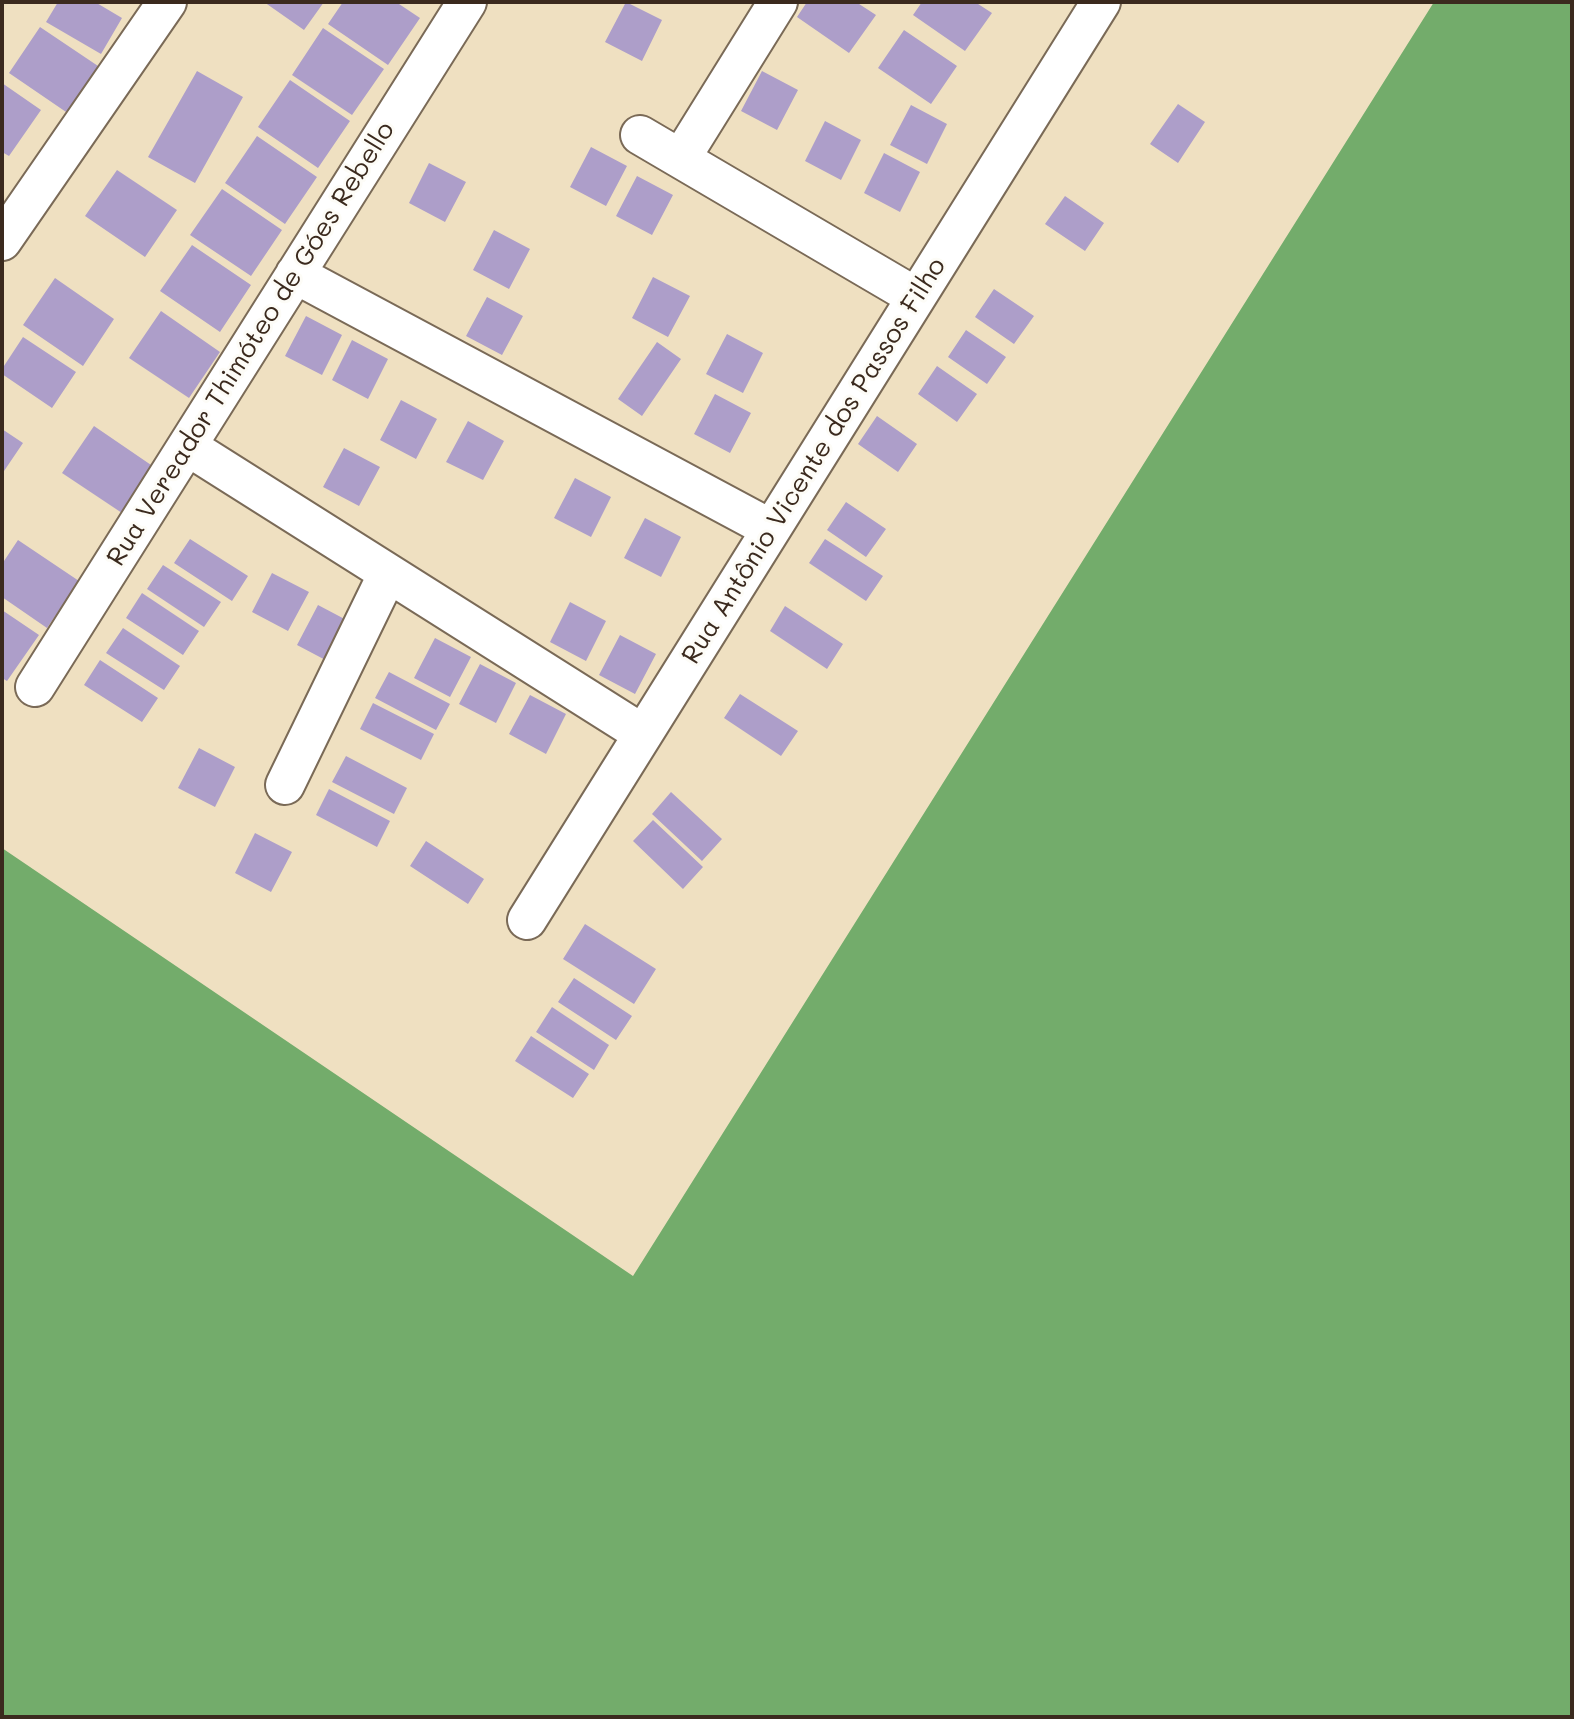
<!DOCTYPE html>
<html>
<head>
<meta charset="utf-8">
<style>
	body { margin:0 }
	#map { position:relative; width:1574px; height:1719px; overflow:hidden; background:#efe0c1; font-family:Mali,sans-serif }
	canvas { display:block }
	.frame { position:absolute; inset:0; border:4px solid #3b2a1e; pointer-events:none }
</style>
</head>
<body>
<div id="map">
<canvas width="1574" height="1719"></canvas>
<div class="frame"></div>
</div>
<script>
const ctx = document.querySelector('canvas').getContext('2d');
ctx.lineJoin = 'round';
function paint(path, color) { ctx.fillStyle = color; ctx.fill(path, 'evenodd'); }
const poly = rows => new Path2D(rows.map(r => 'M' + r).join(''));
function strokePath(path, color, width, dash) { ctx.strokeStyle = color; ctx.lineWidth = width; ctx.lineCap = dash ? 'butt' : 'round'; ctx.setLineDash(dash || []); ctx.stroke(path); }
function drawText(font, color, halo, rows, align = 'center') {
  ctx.font = font + ' Mali,sans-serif'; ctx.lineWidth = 6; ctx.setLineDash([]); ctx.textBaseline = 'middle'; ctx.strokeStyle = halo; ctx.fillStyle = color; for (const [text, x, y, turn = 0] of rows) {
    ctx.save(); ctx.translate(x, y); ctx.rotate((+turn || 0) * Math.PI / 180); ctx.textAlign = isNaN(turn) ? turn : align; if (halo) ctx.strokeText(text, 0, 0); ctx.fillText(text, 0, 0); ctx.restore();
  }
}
const forest = poly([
	[1434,2,1572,2,1572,1717,2,1717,2,848,633,1276]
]);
const building = poly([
	[58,2,95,2,122,18,101,54,46,22],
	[264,2,324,2,304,30],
	[343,2,396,2,420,18,388,65,328,24],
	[626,2,662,20,642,61,605,42],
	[807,2,856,2,876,15,849,53,797,17],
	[922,2,975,2,992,13,965,51,913,15],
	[40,27,101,68,69,114,9,73],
	[323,28,384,69,352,115,292,75],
	[904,30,957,66,931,104,878,68],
	[197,71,243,97,195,183,148,157],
	[762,71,798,90,777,130,741,111],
	[290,80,350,121,318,168,258,127],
	[2,83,41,110,9,156,2,152],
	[1178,104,1205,122,1178,163,1150,144],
	[911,105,947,124,927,164,890,145],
	[825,121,861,140,841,180,805,161],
	[257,136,317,177,285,224,225,183],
	[591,147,627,166,606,206,570,187],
	[884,153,920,172,900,212,864,193],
	[429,163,466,182,445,222,409,203],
	[117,170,177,210,145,257,85,216],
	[637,176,673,195,652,235,616,216],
	[222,189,282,230,251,276,190,235],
	[1065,196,1104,223,1085,251,1045,224],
	[494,230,530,249,509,289,473,270],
	[192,245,251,285,220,332,160,291],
	[653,277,690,296,668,337,632,318],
	[55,278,114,319,83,366,23,325],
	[994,289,1034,316,1014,344,975,317],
	[487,297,523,316,502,355,466,336],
	[161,311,220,352,189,398,129,358],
	[306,316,342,335,322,375,285,356],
	[966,330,1006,357,987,384,948,357],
	[727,334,763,353,743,393,706,374],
	[23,337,76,372,52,408,2,374,2,369],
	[352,340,388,359,368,399,332,380],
	[657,342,681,359,642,416,618,399],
	[937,366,977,394,957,422,918,394],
	[715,394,751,413,730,453,694,434],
	[401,400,437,419,416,459,380,440],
	[877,416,917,444,898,472,858,444],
	[468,421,504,441,483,480,446,462],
	[94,426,154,467,122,513,62,473],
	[2,429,23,443,2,474],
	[344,448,380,467,359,506,323,487],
	[575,478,611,497,591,537,554,518],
	[846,502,886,529,866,557,827,530],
	[645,518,681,537,661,577,624,558],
	[190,539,248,576,232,601,174,563],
	[825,539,883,576,866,601,809,563],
	[18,540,79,581,47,628,2,597,2,564],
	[163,565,221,602,204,627,147,589],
	[272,573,309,592,288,631,252,612],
	[142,593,199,631,183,655,126,618],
	[570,602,606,621,586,661,550,642],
	[318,605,354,624,333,664,297,645],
	[785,606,843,644,827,669,770,631],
	[2,610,39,635,7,681,2,678],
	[123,628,180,666,164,690,106,653],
	[620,635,656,654,635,694,599,675],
	[435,638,471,657,450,697,414,678],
	[100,660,158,698,142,722,84,685],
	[480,664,516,683,496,723,459,704],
	[389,672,450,704,436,730,375,698],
	[740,694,798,731,781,756,724,718],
	[530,695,566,714,546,754,509,734],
	[373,703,434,734,421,760,360,729],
	[199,748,235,767,215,807,178,788],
	[346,756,407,788,394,814,332,782],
	[329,789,390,821,377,847,316,815],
	[671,792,722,839,702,861,652,814],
	[653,820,703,867,683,889,633,841],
	[255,833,292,852,271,892,235,873],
	[426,841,484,879,468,904,410,866],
	[585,924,656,969,634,1004,563,959],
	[574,978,632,1016,616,1040,558,1002],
	[552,1007,609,1045,594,1070,536,1032],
	[531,1036,589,1074,573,1098,515,1061]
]);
const minor = poly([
	[640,135,916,297],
	[681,158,778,2],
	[2,241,167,2],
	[295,274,771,529],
	[187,446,643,734],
	[35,687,467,2],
	[285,785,388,573],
	[527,920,1101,2]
]);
const streetNames = [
	["Rua Vereador Thimóteo de Góes Rebello",251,344,-58],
	["Rua Antônio Vicente dos Passos Filho",814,461,-58]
];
paint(forest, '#73ac6b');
paint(building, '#ad9ec9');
strokePath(minor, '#7a6a57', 42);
strokePath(minor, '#fff', 38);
drawText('26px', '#3b2a1e', '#fdfcf7', streetNames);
</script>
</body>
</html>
